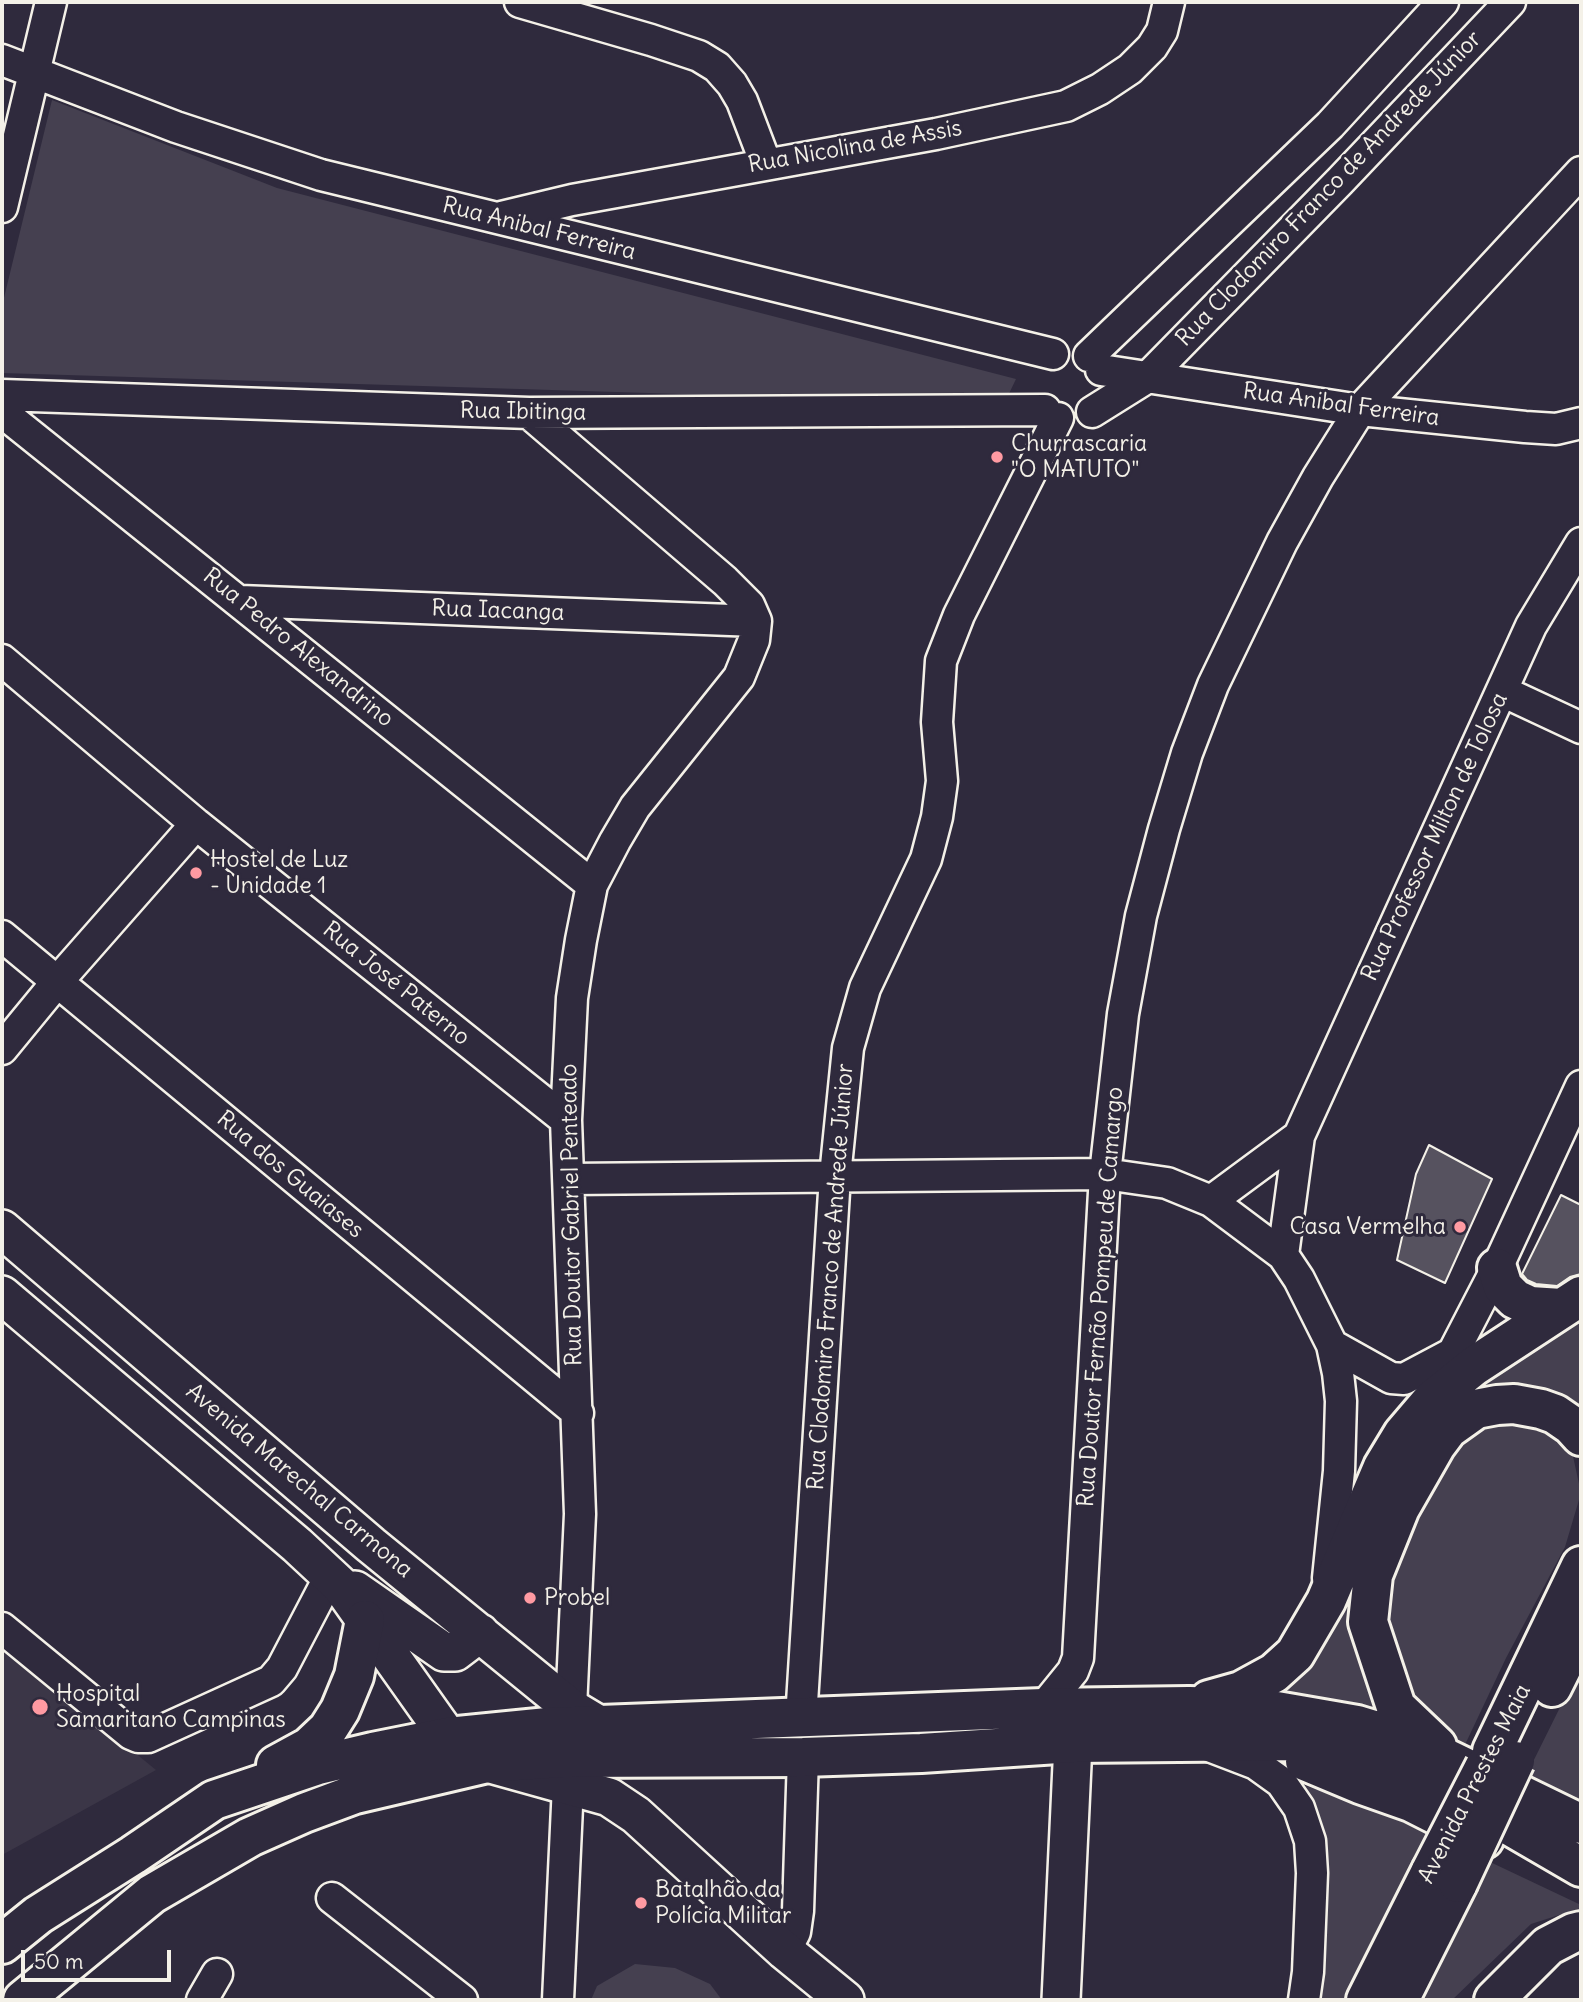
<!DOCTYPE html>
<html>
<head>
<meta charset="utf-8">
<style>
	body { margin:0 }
	#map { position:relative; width:1583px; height:2002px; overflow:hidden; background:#2f2a3d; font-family:Delius,sans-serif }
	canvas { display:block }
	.frame { position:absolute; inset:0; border:4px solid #f4f1e8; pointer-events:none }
	.scale { position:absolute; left:21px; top:1950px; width:150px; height:32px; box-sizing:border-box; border:4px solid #f4f1e8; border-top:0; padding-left:9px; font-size:21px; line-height:24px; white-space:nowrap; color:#f4f1e8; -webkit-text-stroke:5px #2f2a3d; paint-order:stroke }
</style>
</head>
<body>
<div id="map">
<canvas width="1583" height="2002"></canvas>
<div class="frame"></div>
<div class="scale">50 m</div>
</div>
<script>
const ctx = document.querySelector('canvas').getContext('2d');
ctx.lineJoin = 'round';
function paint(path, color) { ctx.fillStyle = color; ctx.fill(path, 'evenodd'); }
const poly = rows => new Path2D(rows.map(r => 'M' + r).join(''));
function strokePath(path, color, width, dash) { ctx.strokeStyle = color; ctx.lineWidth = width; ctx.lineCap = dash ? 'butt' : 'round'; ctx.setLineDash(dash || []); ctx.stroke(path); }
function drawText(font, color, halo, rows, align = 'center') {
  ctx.font = font + ' Delius,sans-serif'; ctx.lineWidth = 6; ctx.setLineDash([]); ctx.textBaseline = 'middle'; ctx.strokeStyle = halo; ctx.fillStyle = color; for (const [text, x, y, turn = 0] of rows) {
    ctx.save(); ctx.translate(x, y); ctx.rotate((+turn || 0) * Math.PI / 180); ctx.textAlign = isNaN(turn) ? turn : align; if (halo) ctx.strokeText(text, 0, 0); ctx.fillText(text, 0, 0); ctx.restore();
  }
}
const built = poly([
	[2,1644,156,1770,2,1855]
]);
const green = poly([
	[52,100,277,188,1016,379,1004,404,2,373,2,306],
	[1581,1318,1581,1409,1541,1393,1480,1385],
	[1494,1420,1540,1423,1571,1447,1581,1493,1565,1547,1506,1658,1462,1751,1404,1700,1380,1619,1390,1580,1411,1527,1450,1450],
	[1351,1588,1365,1662,1390,1724,1262,1693,1311,1659,1342,1617],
	[1581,1665,1581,1808,1523,1782],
	[1302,1785,1432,1825,1350,2000,1316,2000,1324,1846],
	[1488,1861,1581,1905,1581,1908,1531,1924,1452,2000,1417,2000],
	[635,1964,675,1968,710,1984,722,2000,591,2000,597,1986]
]);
const building = poly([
	[1429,1145,1492,1179,1445,1283,1397,1260,1416,1174,1429,1145],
	[1561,1195,1581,1205,1581,1274,1570,1277,1557,1286,1536,1284,1527,1280,1522,1274,1561,1195]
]);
const minor = poly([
	[520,2,651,40,699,56,717,67,732,84,742,101,766,164],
	[2,60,176,127,321,175,1053,354],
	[2,207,51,2],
	[501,217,572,200,936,134,1066,106,1100,89,1130,69,1152,47,1162,31,1169,2],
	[1089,356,1330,125,1443,2],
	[1101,370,1360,410,1525,427,1556,429,1581,423],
	[2,395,529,413,1045,410],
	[2,412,592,885],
	[1092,412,1148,377,1340,181,1510,2],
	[529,413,725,581,749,605,756,621,754,640,739,677,635,807,615,841,592,885,581,940,572,998,566,1120,580,1514,571,1708],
	[240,601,756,621],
	[2,660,196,824,566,1120],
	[1502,691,1581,728],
	[2,936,578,1413],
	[2,1049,57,982,196,824],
	[569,1179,1105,1174,1167,1183,1211,1201,1283,1255,1299,1279,1332,1345,1338,1373,1341,1401,1339,1471,1328,1578],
	[1211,1201,1299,1136],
	[1283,1255,1299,1136,1531,626,1581,543],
	[1332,1345,1391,1378,1404,1379,1453,1353,1497,1268,1581,1086],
	[2,1628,131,1734,138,1737,148,1737,271,1681,282,1668,330,1576],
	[1043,1708,1073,1671,1078,1658,1105,1174,1123,1014,1141,916,1164,829,1187,753,1213,685,1282,542,1318,477,1360,410,1581,172],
	[801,1719,835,1176,848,1048,865,988,926,859,937,817,942,781,937,722,941,661,959,615,1058,418],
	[1209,1746,1256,1764,1281,1782,1299,1808,1310,1841,1312,1873,1308,1972,1304,2000],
	[332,1898,462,2000],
	[785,1951,795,1932,798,1911,803,1757],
	[202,2000,217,1974],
	[558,2000,568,1785]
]);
const major = poly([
	[2,1229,371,1545,571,1708,601,1726],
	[2,1295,297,1545,341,1586,448,1737,487,1763,609,1797,636,1815,785,1951,845,2000],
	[355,1590,444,1652,455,1652,480,1633],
	[1061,2000,1073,1743]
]);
const highway = poly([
	[1497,1268,1503,1287,1515,1299,1530,1306,1561,1308],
	[1552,1687,1581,1629],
	[1209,1700,1241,1691,1274,1673,1295,1654,1326,1601,1383,1467,1403,1434,1432,1400,1474,1366,1581,1296],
	[1437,1746,1396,1707,1368,1622,1373,1575,1400,1508,1436,1445,1448,1429,1476,1409,1497,1405,1514,1404,1541,1409,1555,1414,1571,1425,1581,1436],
	[1492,1751,1581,1566],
	[1305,1761,1360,1784,1411,1802,1484,1839],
	[276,1765,309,1747,328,1729,340,1710,354,1676,365,1620],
	[2,1944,38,1915,133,1855,214,1800,318,1765,373,1752,448,1737,548,1727,1043,1708,1189,1706,1259,1708,1357,1725,1390,1735,1427,1749,1581,1824],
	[23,2000,152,1894,250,1837,304,1813,355,1794,487,1763,563,1758,803,1757,921,1753,1073,1743,1285,1741,1341,1749,1394,1765,1440,1785,1581,1867],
	[1366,2000,1431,1871],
	[1399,2000,1458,1883],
	[1494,2000,1548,1946,1573,1933,1581,1931]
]);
const highwayBridge = poly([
	[1431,1871,1485,1766],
	[1458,1883,1515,1761]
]);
const markers = [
	[997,457,7,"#ff9aa2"],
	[196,873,7,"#ff9aa2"],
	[1460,1227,7,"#ff9aa2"],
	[530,1598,7,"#ff9aa2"],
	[40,1707,9,"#ff9aa2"],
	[641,1903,7,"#ff9aa2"]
];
const streetNames = [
	["Rua Nicolina de Assis",855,147,-10],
	["Rua Clodomiro Franco de Andrede Júnior",1329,189,-46],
	["Rua Anibal Ferreira",539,229,14],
	["Rua Anibal Ferreira",1341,405,8],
	["Rua Ibitinga",523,412,1],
	["Rua Iacanga",498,611,2],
	["Rua Pedro Alexandrino",298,648,39],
	["Rua Professor Milton de Tolosa",1435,837,-65],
	["Rua José Paterno",396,984,39],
	["Rua dos Guaiases",290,1175,40],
	["Rua Doutor Gabriel Penteado",572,1215,-91],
	["Rua Clodomiro Franco de Andrede Júnior",831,1277,-86],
	["Rua Doutor Fernão Pompeu de Camargo",1101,1297,-86],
	["Avenida Marechal Carmona",299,1481,40],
	["Avenida Prestes Maia",1475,1784,-63]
];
const poiNames = [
	["Churrascaria",1011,444],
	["\"O MATUTO\"",1011,470],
	["Hostel de Luz",210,860],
	["- Unidade 1",210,886],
	["Casa Vermelha",1446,1227,"right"],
	["Probel",544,1598],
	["Hospital",56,1694],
	["Samaritano Campinas",56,1720],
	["Batalhão da",655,1890],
	["Polícia Militar",655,1916]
];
paint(built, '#3b3647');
paint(green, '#454050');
paint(building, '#56525f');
strokePath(building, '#f4f1e8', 2);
strokePath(minor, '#f4f1e8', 35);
strokePath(major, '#f4f1e8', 42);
strokePath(highway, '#f4f1e8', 44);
strokePath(minor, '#2f2a3d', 30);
strokePath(major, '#2f2a3d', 37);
strokePath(highway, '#2f2a3d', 38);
strokePath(highwayBridge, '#f4f1e8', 44, []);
strokePath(highwayBridge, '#2f2a3d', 38);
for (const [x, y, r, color] of markers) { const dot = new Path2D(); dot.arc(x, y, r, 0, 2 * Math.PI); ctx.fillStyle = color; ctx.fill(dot); strokePath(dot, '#2f2a3d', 2.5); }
drawText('23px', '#f4f1e8', '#2f2a3d', streetNames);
drawText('23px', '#f4f1e8', '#2f2a3d', poiNames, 'left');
</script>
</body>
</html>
